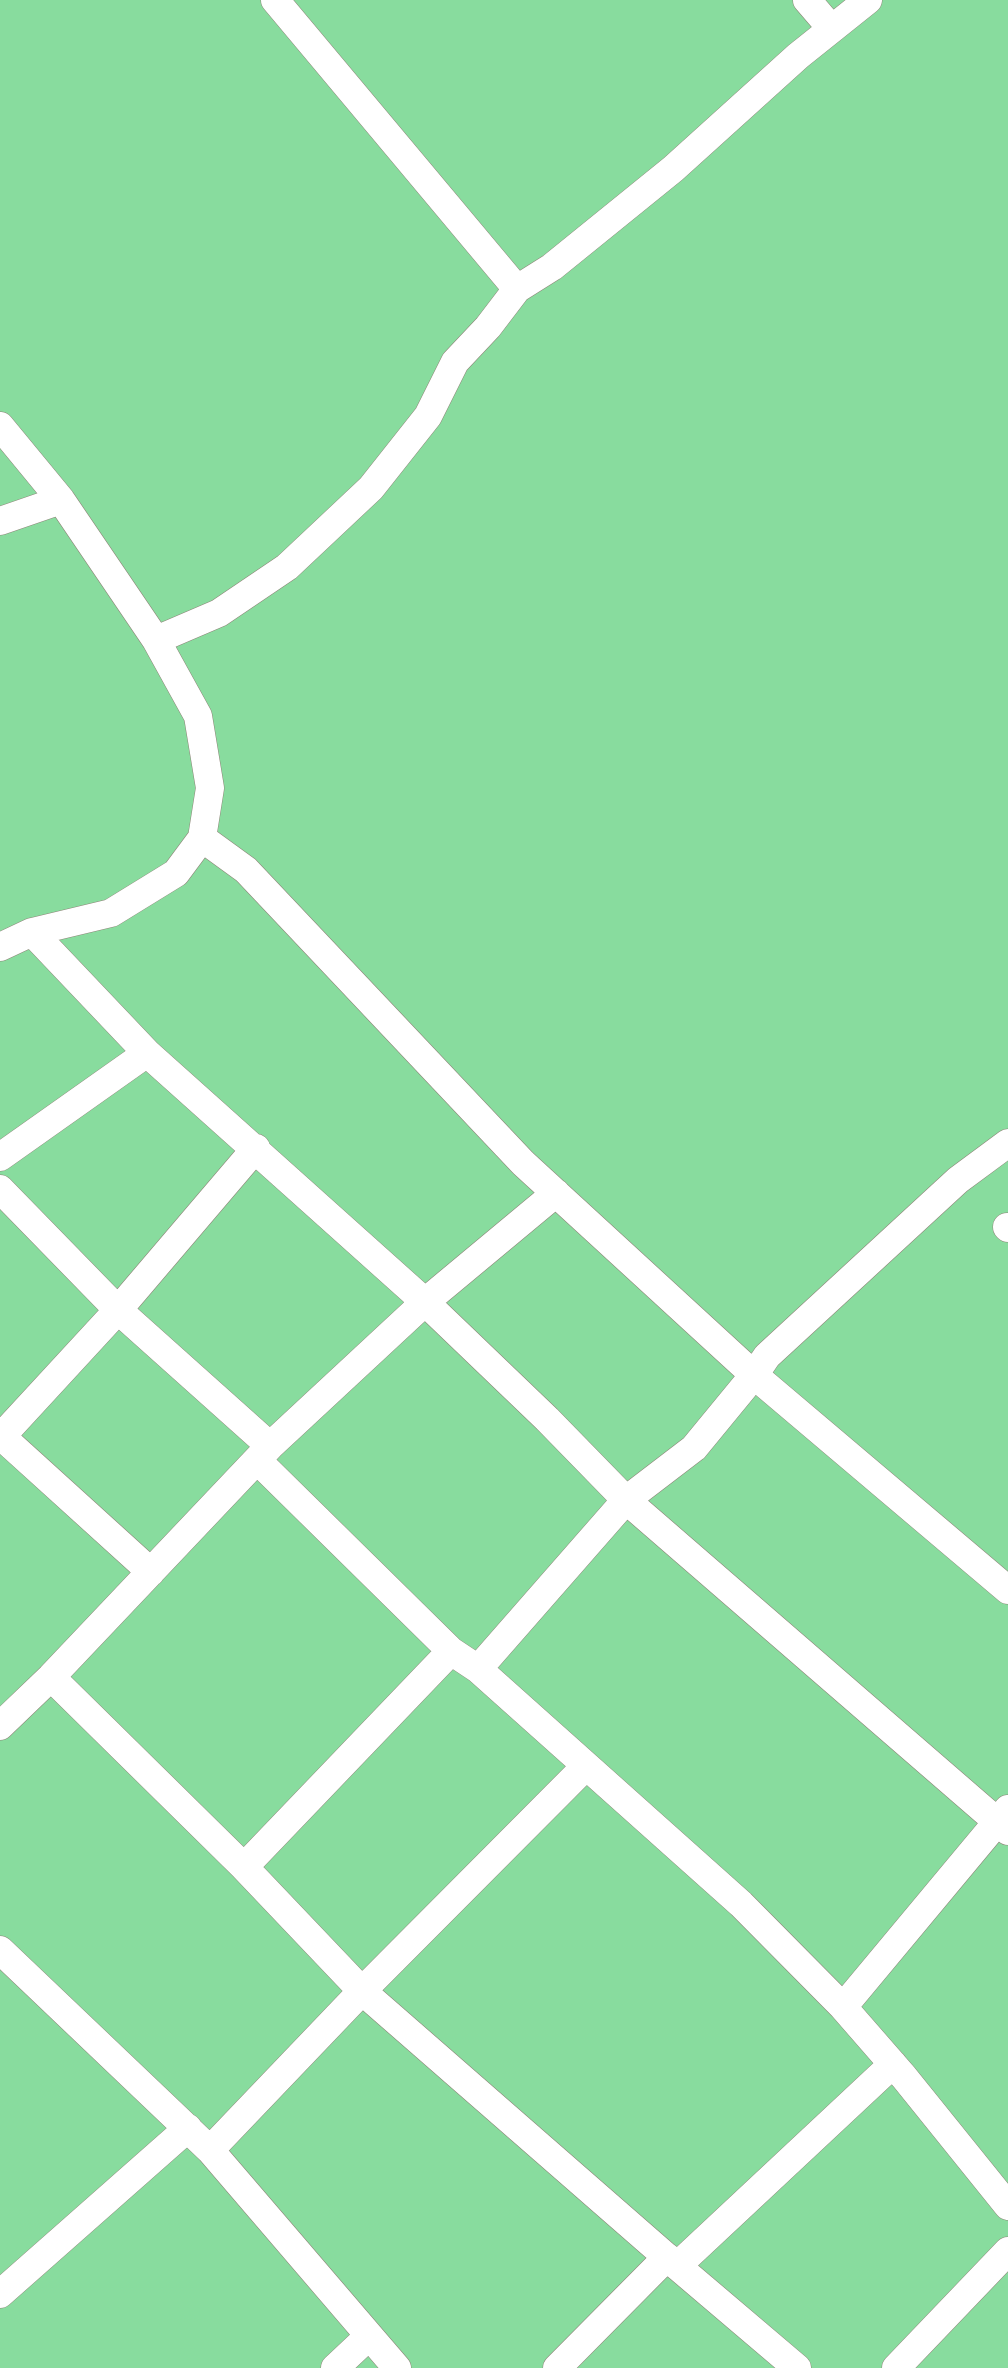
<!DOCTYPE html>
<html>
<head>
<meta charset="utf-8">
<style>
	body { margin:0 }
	canvas { display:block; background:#f1e3c7 }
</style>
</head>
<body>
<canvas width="1008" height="2368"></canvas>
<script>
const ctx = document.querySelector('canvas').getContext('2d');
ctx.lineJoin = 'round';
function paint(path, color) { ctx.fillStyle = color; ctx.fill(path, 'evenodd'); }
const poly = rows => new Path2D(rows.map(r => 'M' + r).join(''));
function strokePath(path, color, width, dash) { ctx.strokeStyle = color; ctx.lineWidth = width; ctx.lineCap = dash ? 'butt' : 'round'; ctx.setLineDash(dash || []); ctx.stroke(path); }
const green = poly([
	[0,0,1008,0,1008,2368,0,2368]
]);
const minor = poly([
	[275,0,517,289],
	[807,0,831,28],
	[0,426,61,500,156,640,198,716,210,788,202,838,176,873,111,913,32,932,0,947],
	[0,521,61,500],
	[156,640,219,613,287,567,371,488,428,416,455,362,488,327,517,289,552,267,673,169,798,56,868,0],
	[202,838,246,870,523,1163,754,1375,1008,1590],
	[32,932,147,1053,425,1302,547,1419,626,1500,1008,1831],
	[0,1157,147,1053],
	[0,1189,118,1310,270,1446],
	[1007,1227,1008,1228],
	[0,1435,151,1572],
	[0,1438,118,1310,256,1148],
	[257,1460,451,1651,478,1669,741,1904,843,2007,904,2077,1008,2206],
	[478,1669,626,1500,694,1448,754,1375,767,1356,958,1180,1008,1143],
	[51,1677,244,1867,362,1991,677,2266,797,2368],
	[0,1726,51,1677,270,1446,425,1302,556,1193],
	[244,1867,451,1651],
	[0,1950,210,2150,397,2368],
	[843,2007,1008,1809],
	[210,2150,362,1991,585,1767],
	[677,2266,893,2064],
	[0,2294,188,2128],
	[335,2368,369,2336],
	[557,2368,667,2257],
	[896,2368,1008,2251]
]);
paint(green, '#88dc9e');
strokePath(minor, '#8e8779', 29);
strokePath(minor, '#fff', 28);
</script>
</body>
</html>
